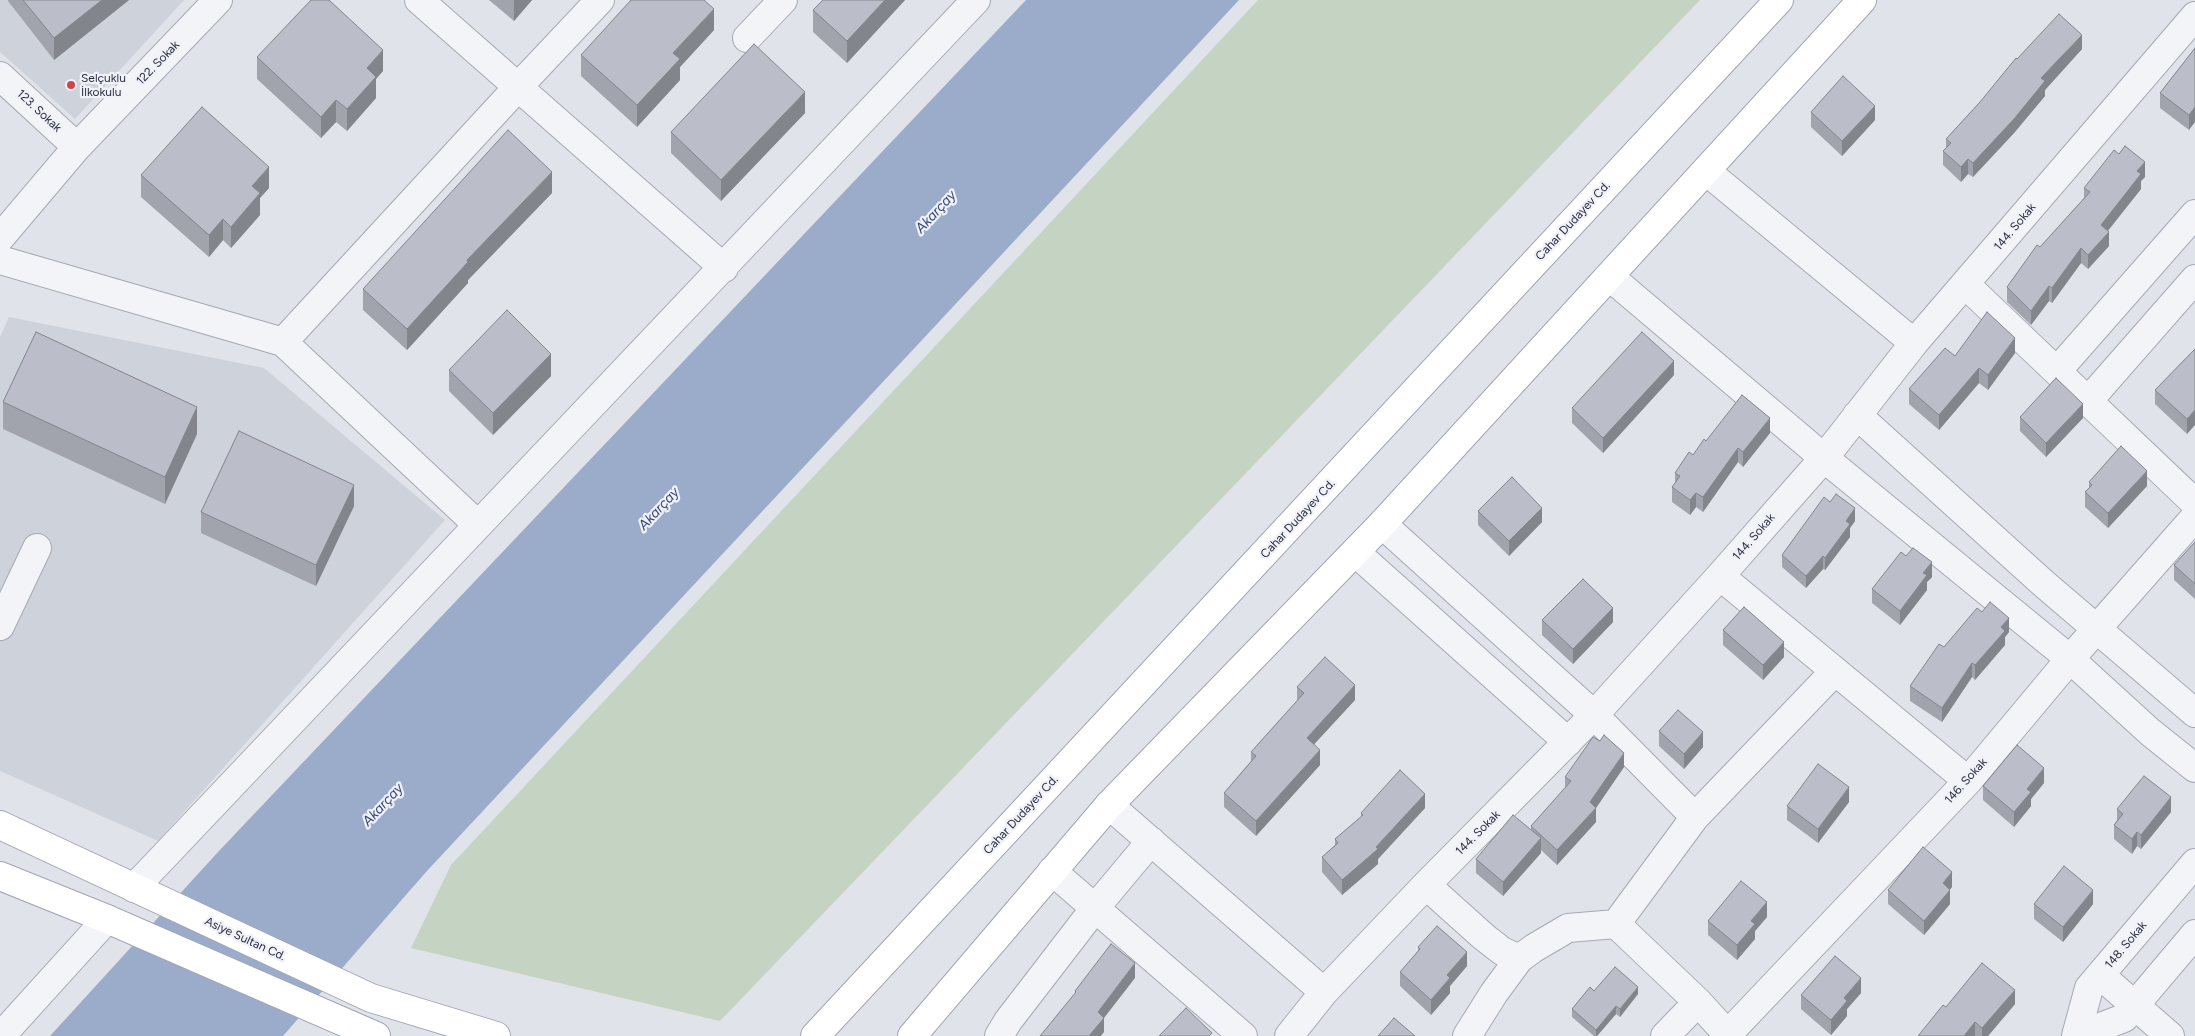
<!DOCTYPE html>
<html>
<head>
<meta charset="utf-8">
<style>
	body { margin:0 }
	canvas { display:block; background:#e0e3e9 }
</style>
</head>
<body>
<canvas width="2195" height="1036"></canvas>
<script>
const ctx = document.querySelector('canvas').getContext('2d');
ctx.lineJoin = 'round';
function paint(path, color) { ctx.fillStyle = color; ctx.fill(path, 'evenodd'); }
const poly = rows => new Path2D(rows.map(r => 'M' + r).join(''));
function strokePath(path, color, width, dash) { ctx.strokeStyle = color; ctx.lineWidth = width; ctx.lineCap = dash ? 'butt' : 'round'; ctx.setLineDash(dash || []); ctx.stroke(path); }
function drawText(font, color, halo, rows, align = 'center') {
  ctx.font = font + ' Figtree,sans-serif'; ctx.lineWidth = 4.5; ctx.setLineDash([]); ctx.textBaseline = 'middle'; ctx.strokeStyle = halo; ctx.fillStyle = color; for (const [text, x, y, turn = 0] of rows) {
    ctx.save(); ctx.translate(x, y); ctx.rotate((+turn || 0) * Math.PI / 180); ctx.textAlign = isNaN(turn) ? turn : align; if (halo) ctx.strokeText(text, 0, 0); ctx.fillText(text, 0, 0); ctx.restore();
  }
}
const built = poly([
	[0,0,184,0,75,119,0,52],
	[9,317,264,368,445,520,158,841,0,771,0,337]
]);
const green = poly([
	[1258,0,1700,0,720,1021,411,948,451,865]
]);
const water = poly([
	[1026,0,1239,0,426,872,283,1036,50,1036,218,852]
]);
const minor = poly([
	[419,0,518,87,600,0],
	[747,38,783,0],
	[0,76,77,147],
	[1706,171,1914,343],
	[0,238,77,147,218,0],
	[0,260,283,342,518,87,724,268],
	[1610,277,1824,458,2070,659,2150,732,2195,768],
	[1966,285,2195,503],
	[283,342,478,525],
	[2057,371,2195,214],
	[2088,401,2195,279],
	[1857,415,2043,583,2195,713],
	[1382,524,1594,715,1695,817,1616,924,1698,1002,1729,1036],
	[1355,552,1568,742],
	[1720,576,1968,781],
	[0,626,37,548],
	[1109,805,1324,992],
	[1695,817,1835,671],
	[1052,871,1243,1036],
	[1426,885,1484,937,1502,951,1519,959,1534,948,1568,928,1616,924],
	[134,888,976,0],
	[2100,975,2170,1036],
	[1727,1035,1968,781,2070,659,2195,517],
	[1,1036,107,919],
	[999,1036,1008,1021,1095,908,1151,841],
	[1289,1036,1324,992,1426,885,1594,715,1720,576,1824,458,1914,343,2195,16],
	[1467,1036,1494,993,1519,959],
	[1665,1036,1698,1002],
	[2076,1036,2089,988,2195,863],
	[2077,1036,2124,1018,2195,934]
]);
const major = poly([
	[0,825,371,998,496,1036],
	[0,876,107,919,376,1036],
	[815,1036,1779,0],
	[912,1036,1109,805,1382,524,1862,0]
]);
const wall = poly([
	[8,0,129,0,54,60,8,1],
	[489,0,532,0,514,21],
	[823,0,905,0,847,63,813,32,813,10],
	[714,30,680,67,680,80,637,127,581,76,581,55],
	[2195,48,2189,130,2160,108,2160,93],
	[2082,49,2045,90,2045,96,2014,133,1973,177,1968,174,1961,182,1943,165,1943,151,1946,148,1946,139,1980,102,2017,59],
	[257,57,383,71,376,79,376,98,347,131,336,122,321,138,257,79],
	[1811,112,1875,120,1842,156,1811,127],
	[805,113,721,201,671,153,671,132],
	[141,175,269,188,260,198,260,215,231,248,223,240,209,257,141,197],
	[2145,177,2141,181,2141,189,2108,231,2109,246,2088,269,2081,263,2052,303,2049,301,2031,325,2007,302,2007,287,2040,247,2084,198,2084,188],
	[552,193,468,280,468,283,407,350,363,310,363,289],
	[2195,349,2187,434,2155,404,2155,390],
	[2015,353,1988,390,1979,383,1939,430,1909,404,1909,389,1955,356],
	[449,370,551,376,493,435,449,391],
	[1674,375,1603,453,1572,423,1572,408],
	[3,402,197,434,165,504,3,429],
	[2020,417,2083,418,2046,457,2020,431],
	[1770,433,1743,467,1738,462,1703,512,1696,507,1690,515,1672,502,1672,487,1675,483,1675,473,1706,441],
	[2089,482,2147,486,2108,528,2085,507,2085,492,2089,488],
	[354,506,316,586,201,533,201,512],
	[1478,511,1542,522,1509,556,1478,525],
	[1855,521,1850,528,1850,537,1825,570,1823,569,1806,588,1782,567,1782,555],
	[2195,542,2195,599,2174,580,2174,565],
	[1932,577,1927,582,1927,590,1900,625,1872,603,1872,589],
	[1542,620,1613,622,1573,664,1542,635],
	[1723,630,1784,657,1763,680,1723,645],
	[2009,632,2005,637,2005,645,1975,680,1972,677,1942,722,1910,701,1910,686,1944,647],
	[1297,687,1355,700,1314,744,1320,765,1256,836,1224,807,1224,793,1251,761,1251,752,1297,701],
	[1659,731,1703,747,1684,769,1659,746],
	[1624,767,1596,808,1596,822,1557,865,1541,850,1541,853,1503,896,1476,873,1476,859,1531,830,1531,826,1565,788,1565,777],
	[2044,783,2031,799,2031,806,2014,827,1983,800,1983,786],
	[1849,802,1818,843,1787,820,1787,806],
	[1425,808,1378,859,1378,864,1342,895,1322,872,1322,857,1335,845,1335,839,1361,817,1361,813],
	[2117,809,2171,812,2141,849,2137,846,2132,854,2114,839,2114,825,2117,820],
	[1952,887,1950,889,1950,904,1924,935,1888,904,1888,890],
	[2034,904,2093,904,2063,942,2034,919],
	[1767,917,1755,931,1755,939,1737,960,1708,935,1708,921],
	[1418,947,1467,966,1450,986,1450,993,1431,1015,1400,986,1400,972,1418,951],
	[1594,991,1638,994,1620,1017,1616,1014,1597,1036,1594,1036,1572,1017,1572,1009],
	[1861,993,1847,1009,1847,1016,1831,1035,1801,1009,1801,995],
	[2015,1004,1988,1036,1918,1036,1946,1007]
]);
const shadedWall = poly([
	[102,0,129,0,54,60,54,38],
	[514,0,532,0,514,21],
	[885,0,905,0,847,63,847,41],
	[714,9,714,30,680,67,680,80,637,127,637,105,673,53],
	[2082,35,2082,49,2045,90,2045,96,2014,133,1973,177,1973,163,2041,78],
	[383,50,383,71,376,79,376,98,347,131,347,109,367,68],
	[805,92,805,113,721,201,721,180],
	[336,100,336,122,321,138,321,117],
	[1875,106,1875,120,1842,156,1842,141],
	[2195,107,2195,122,2189,130,2189,115],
	[1968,159,1968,174,1961,182,1961,167],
	[2145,162,2145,177,2141,181,2141,189,2101,239,2101,225,2137,171],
	[269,167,269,188,260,198,260,215,231,248,231,227,252,186],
	[552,172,552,193,468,280,468,283,407,350,407,329,467,260],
	[223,219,223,240,209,257,209,235],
	[2109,232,2109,246,2088,269,2088,255],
	[2081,248,2081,263,2052,303,2052,288],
	[2049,286,2049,301,2031,325,2031,311],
	[2015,338,2015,353,1988,390,1988,375],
	[551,354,551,376,493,435,493,413],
	[1674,361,1674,375,1603,453,1603,438],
	[1979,368,1979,383,1939,430,1939,415],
	[2083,404,2083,418,2046,457,2046,443],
	[197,407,197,434,165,504,165,477],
	[2195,410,2195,425,2187,434,2187,419],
	[1770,418,1770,433,1743,467,1743,452],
	[1738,448,1738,462,1703,512,1703,497],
	[2147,471,2147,486,2108,528,2108,513],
	[354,485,354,506,316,586,316,565],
	[1696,493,1696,507,1690,515,1690,500],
	[1542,508,1542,522,1509,556,1509,541],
	[1855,508,1855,521,1850,528,1850,537,1825,570,1825,558,1846,521],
	[1823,556,1823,569,1806,588,1806,576],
	[1932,562,1932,577,1927,582,1927,590,1900,625,1900,611,1923,573],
	[1613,608,1613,622,1573,664,1573,649],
	[2009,618,2009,632,2005,637,2005,645,1975,680,1975,665,2001,627],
	[1784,642,1784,657,1763,680,1763,665],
	[1972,663,1972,677,1942,722,1942,708],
	[1355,685,1355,700,1307,752,1307,738],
	[1703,732,1703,747,1684,769,1684,754],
	[1320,750,1320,765,1256,836,1256,821],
	[1624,753,1624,767,1596,808,1596,822,1557,865,1557,850],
	[2044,768,2044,783,2031,799,2031,806,2014,827,2014,812,2027,789],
	[1849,787,1849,802,1818,843,1818,829],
	[1425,794,1425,808,1378,859,1378,864,1342,895,1342,880,1376,847],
	[2171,797,2171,812,2141,849,2141,835],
	[2137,832,2137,846,2132,854,2132,839],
	[1541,838,1541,853,1503,896,1503,882],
	[1952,872,1952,887,1943,898,1943,883],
	[1950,890,1950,904,1924,935,1924,921],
	[2093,890,2093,904,2063,942,2063,927],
	[1767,902,1767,917,1755,931,1755,939,1737,960,1737,945,1751,921],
	[1467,952,1467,966,1450,986,1450,993,1431,1015,1431,1000,1447,975],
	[1135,963,1135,978,1104,1018,1104,1032,1101,1036,1089,1036,1098,1012],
	[1861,978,1861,993,1847,1009,1847,1016,1831,1035,1831,1020,1844,998],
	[1638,987,1638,994,1620,1017,1620,1009],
	[2015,990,2015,1004,1988,1036,1982,1036,1982,1028],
	[1616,1006,1616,1014,1597,1036,1596,1036,1596,1030],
	[1975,1022,1975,1036,1964,1036]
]);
const building = poly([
	[23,0,102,0,54,38,23,0],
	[311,0,329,0,383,50,367,68,376,77,347,109,336,100,321,117,257,57,311,0],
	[631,0,704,0,714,9,673,53,680,59,637,105,581,55,631,0],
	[823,0,885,0,847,41,813,10,823,0],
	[2059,14,2082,35,2041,78,2045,81,2014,119,1973,163,1968,159,1961,167,1943,151,1951,143,1946,139,1980,102,2016,58,2017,59,2059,14],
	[754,44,805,92,721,180,671,132,754,44],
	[2195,48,2195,107,2189,115,2160,93,2195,48],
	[1843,76,1875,106,1842,141,1811,112,1843,76],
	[202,107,269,167,252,186,260,193,231,227,223,219,209,235,141,175,202,107],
	[508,130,552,172,467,260,468,262,407,329,363,289,508,130],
	[2125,146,2145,162,2137,171,2141,174,2101,225,2109,232,2088,255,2081,248,2052,288,2049,286,2031,311,2007,287,2037,245,2040,247,2090,192,2084,188,2114,150,2119,154,2125,146],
	[507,310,551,354,493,413,449,370,507,310],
	[1987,312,2015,338,1988,375,1979,368,1939,415,1909,389,1945,348,1955,356,1987,312],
	[36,332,197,407,165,477,3,402,36,332],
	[1642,332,1674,361,1603,438,1572,408,1642,332],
	[2195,349,2195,410,2187,419,2155,390,2195,349],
	[2056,378,2083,404,2046,443,2020,417,2056,378],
	[1742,395,1770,418,1743,452,1738,448,1703,497,1696,493,1690,500,1672,487,1680,476,1675,473,1689,452,1693,455,1704,439,1706,441,1742,395],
	[239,431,354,485,316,565,201,512,239,431],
	[2121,446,2147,471,2108,513,2085,492,2092,485,2089,482,2121,446],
	[1512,477,1542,508,1509,541,1478,511,1512,477],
	[1836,494,1855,508,1846,521,1850,524,1825,558,1823,556,1806,576,1782,555,1824,497,1830,502,1836,494],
	[2195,542,2195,584,2174,565,2195,542],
	[1913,548,1932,562,1923,573,1927,575,1900,611,1872,589,1901,552,1906,556,1913,548],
	[1583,579,1613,608,1573,649,1542,620,1583,579],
	[1990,602,2009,618,2001,627,2005,631,1975,665,1972,663,1942,708,1910,686,1939,644,1944,647,1977,608,1982,612,1990,602],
	[1744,607,1784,642,1763,665,1723,630,1744,607],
	[1325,657,1355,685,1307,738,1320,750,1256,821,1224,793,1256,756,1251,752,1304,693,1297,687,1325,657],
	[1678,710,1703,732,1684,754,1659,731,1678,710],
	[1604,735,1624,753,1590,802,1596,808,1557,850,1531,826,1571,781,1565,777,1593,737,1600,741,1604,735],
	[2017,745,2044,768,2027,789,2031,792,2014,812,1983,786,2017,745],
	[1818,764,1849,787,1818,829,1787,806,1818,764],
	[1400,770,1425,794,1376,847,1378,849,1342,880,1322,857,1338,843,1335,839,1363,815,1361,813,1400,770],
	[2144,776,2171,797,2141,835,2137,832,2132,839,2114,825,2123,814,2117,809,2144,776],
	[1513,815,1541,838,1503,882,1476,859,1513,815],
	[1923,847,1952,872,1943,883,1950,890,1924,921,1888,890,1923,847],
	[2064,866,2093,890,2063,927,2034,904,2064,866],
	[1741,881,1767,902,1751,921,1755,924,1737,945,1708,921,1741,881],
	[1437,926,1467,952,1447,975,1450,978,1431,1000,1400,972,1420,949,1418,947,1437,926],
	[1111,944,1135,963,1098,1012,1104,1018,1089,1036,1040,1036,1076,992,1075,991,1111,944],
	[1835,956,1861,978,1844,998,1847,1001,1831,1020,1801,995,1835,956],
	[1982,963,2015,990,1982,1028,1975,1022,1964,1036,1918,1036,1943,1005,1946,1007,1982,963],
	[1615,967,1638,987,1620,1009,1616,1006,1596,1030,1572,1009,1590,987,1594,991,1615,967],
	[1186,1008,1212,1033,1209,1036,1159,1036,1186,1008],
	[1394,1018,1415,1036,1378,1036,1394,1018]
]);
const markers = [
	[71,85,5,"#cf4549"]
];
const streetNames = [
	["122. Sokak",158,63,-46],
	["123. Sokak",39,111,43],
	["Cahar Dudayev Cd.",1573,221,-47],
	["144. Sokak",2015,227,-50],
	["Cahar Dudayev Cd.",1298,519,-47],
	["144. Sokak",1754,537,-49],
	["146. Sokak",1966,781,-48],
	["Cahar Dudayev Cd.",1021,815,-47],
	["144. Sokak",1478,833,-45],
	["Asiye Sultan Cd.",245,939,25],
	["148. Sokak",2126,945,-50]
];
const poiNames = [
	["Selçuklu",81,78],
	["İlkokulu",81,92]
];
const waterNames = [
	["Akarçay",936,212,-47],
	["Akarçay",659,509,-47],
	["Akarçay",383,805,-47]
];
paint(built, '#ced2db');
paint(green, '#c4d3c2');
paint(water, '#9bacca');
strokePath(minor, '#a5a9b3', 30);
strokePath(major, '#a0a6b5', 30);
strokePath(minor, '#f3f4f8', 28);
strokePath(major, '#fff', 28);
paint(wall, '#a1a3ad');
paint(shadedWall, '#83858d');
paint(building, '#bbbec9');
strokePath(building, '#83858d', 1);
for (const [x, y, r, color] of markers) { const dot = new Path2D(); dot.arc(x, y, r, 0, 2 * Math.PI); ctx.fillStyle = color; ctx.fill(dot); strokePath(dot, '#f0f2f7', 2); }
drawText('12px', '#292f41', '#f0f2f7', streetNames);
drawText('12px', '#292f41', '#f0f2f7', poiNames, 'left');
drawText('italic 14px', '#334875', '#f0f2f7', waterNames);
</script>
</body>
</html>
